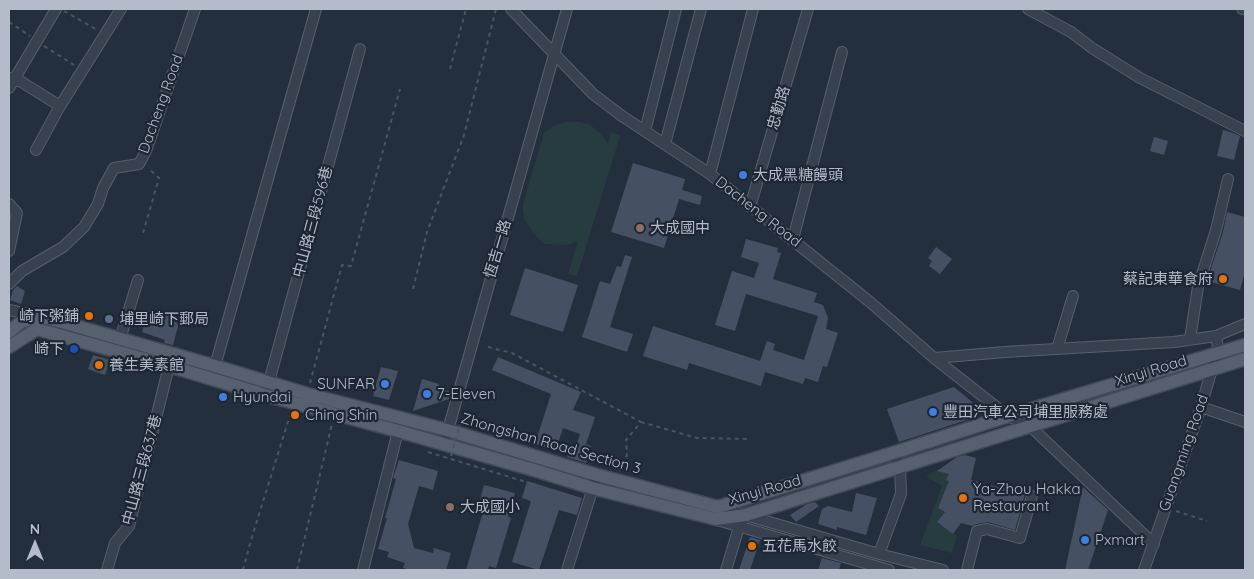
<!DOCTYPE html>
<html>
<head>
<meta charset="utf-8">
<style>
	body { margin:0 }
	#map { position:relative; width:1254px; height:579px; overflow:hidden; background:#242f3e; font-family:Quicksand,sans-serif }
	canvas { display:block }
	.frame { position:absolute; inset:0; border:10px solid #b4bcc9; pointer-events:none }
	.north { position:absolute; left:10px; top:519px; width:50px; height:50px; -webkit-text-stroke:4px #1d2633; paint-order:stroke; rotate:0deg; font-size:14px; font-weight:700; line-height:20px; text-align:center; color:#b4bcc9 }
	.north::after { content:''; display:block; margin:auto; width:18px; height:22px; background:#b4bcc9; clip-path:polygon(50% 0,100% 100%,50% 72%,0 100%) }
</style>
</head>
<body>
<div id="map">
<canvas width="1254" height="579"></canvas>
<div class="frame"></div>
<div class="north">N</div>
</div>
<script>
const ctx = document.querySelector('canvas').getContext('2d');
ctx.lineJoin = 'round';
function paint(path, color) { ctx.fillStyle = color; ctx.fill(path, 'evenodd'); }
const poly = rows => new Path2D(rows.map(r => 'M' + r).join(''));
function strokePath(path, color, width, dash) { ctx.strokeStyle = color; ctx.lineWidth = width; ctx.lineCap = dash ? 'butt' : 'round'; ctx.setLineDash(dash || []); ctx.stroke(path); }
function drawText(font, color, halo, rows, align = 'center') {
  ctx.font = font + ' Quicksand,"Noto Sans TC",sans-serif'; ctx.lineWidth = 4.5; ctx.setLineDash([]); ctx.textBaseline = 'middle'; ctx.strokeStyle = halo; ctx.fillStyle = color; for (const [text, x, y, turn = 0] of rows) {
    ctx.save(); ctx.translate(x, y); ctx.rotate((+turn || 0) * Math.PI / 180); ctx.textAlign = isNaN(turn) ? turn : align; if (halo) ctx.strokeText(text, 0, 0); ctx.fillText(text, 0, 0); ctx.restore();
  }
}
const green = poly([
	[566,122,579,122,589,124,600,133,608,144,611,132,620,136,577,276,568,274,578,241,568,245,545,244,537,238,530,228,525,221,523,212,523,204,544,133,553,126],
	[939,469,941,472,949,473,947,479,958,483,947,486,938,508,945,512,937,522,957,536,952,553,920,545,942,486,926,476]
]);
const building = poly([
	[1223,130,1233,133,1240,136,1234,160,1217,156],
	[1154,137,1168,141,1164,155,1150,151],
	[633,163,685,179,682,190,702,196,700,205,679,199,664,248,611,232],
	[1227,212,1245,217,1245,271,1240,290,1207,281,1223,232],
	[746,239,778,248,777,252,781,253,773,279,817,293,814,302,823,305,828,318,826,329,838,333,827,367,823,366,818,382,805,378,803,384,765,372,761,386,689,363,687,370,643,356,653,326,760,361,767,341,775,344,773,350,804,360,818,316,746,294,735,331,715,325,732,271,754,278,759,263,741,257],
	[936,247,952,259,940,274,929,266,932,261,928,258],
	[625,255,632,257,610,327,633,334,627,352,582,337,600,281,610,284,617,266,621,267],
	[525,268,578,285,563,332,510,315],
	[17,286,25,291,21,304,10,300,13,290],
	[148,310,180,319,173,345,164,343,165,340,142,332],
	[93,355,110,360,105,375,88,369],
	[498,357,581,392,573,410,595,417,586,444,591,446,586,463,567,457,568,454,535,444,551,394,492,370],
	[563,428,580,434,575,449,558,443],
	[381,367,398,371,389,400,373,396],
	[422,379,439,384,438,388,451,392,449,399,413,411],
	[954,387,972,402,979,416,899,442,887,409],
	[965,455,976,458,971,480,1025,494,1015,530,988,522,976,524,972,526,961,523,953,534,937,522,945,512,938,508,949,481,946,480,949,474,937,471,957,457],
	[399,460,438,471,433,490,419,486,408,524,414,548,433,553,434,548,451,553,446,570,410,570,403,568,405,563,387,557,389,552,378,549,387,518,385,518,396,479,393,478],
	[527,481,582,498,577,515,559,510,539,570,512,562,531,501,522,498],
	[484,485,515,493,508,517,511,518,496,568,489,566,488,570,466,570,484,508,478,507],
	[1083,487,1108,510,1088,570,1065,570],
	[856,493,877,498,866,535,837,527,837,530,818,524,822,509,828,506,852,512],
	[815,502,819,506,796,522,790,515,807,504],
	[750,537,760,540,750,570,739,570],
	[822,558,841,563,839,570,818,570]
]);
const path = poly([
	[64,11,97,30],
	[9,22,30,36],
	[44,46,74,65],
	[450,69,466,9],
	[143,233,159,178,148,168],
	[413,289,427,232,464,135,496,9],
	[488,347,512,353,641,422,626,440,627,455,620,471],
	[310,383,342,265,351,266,400,89],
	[641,422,697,438,750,439],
	[428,452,523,481,525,479],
	[1176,511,1207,521],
	[243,570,251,540,291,412],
	[297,570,332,424]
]);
const minor = poly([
	[511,9,593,94,622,116,710,174,870,302,934,358,1008,416,1030,426,1154,544],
	[1028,9,1071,32,1092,48,1140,78,1245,131],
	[1242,9,1245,9],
	[10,78,13,81,20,81,60,106],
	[9,88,56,9],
	[645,131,676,9],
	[665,144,701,9],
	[36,150,60,106,121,9],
	[710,174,753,9],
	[9,204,17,213,9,251],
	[750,207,808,9],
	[793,239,842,52],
	[9,284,22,271,63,247,84,227,98,204,103,188,114,168,139,164,146,151,195,9],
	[9,310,38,316],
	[120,339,138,280],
	[1190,339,1198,287,1216,230,1228,179],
	[1057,349,1073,296],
	[934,358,1005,352,1174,342,1216,336,1245,324],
	[215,366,316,9],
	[267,389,360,49],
	[1201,407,1245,422],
	[444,444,567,9],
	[718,507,879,554,943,570],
	[717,520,889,570],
	[879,554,901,494,900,466,893,453],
	[107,570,115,543,129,526,169,366],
	[363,570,398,431],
	[567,570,597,475],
	[726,570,739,527,742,522],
	[967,570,977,531,987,529,1020,538,1032,496],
	[1144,570,1201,407,1212,369,1219,353,1216,336]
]);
const major = poly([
	[9,332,21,322,34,318,48,318,215,366,307,394,447,430,597,475,718,507],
	[9,347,37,329,169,366,265,395,398,431,534,470,592,488,716,519,746,515,1245,359],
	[718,507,893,453,1008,416,1245,345]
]);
const pathBridge = poly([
	[451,456,460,424]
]);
const markers = [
	[743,175,5,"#3f7fe0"],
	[640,228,5,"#8d6e63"],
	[1223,279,5,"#e8710a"],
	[89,316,5,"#e8710a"],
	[109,319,5,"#5c6f8a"],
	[74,349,5,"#1a4fb4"],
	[99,365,5,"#e8710a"],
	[385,384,5,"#3f7fe0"],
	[427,394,5,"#3f7fe0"],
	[223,397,5,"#3f7fe0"],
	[933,412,5,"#3f7fe0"],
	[295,415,5,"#e8710a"],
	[963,498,5,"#e8710a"],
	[450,507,5,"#8d6e63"],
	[1085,540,5,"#3f7fe0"],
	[752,546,5,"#e8710a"]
];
const streetNames = [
	["Dacheng Road",161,104,-70],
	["忠勤路",779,108,-74],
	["Dacheng Road",758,212,38],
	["中山路三段596巷",313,222,-75],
	["恆吉一路",498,249,-74],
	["Xinyi Road",1151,371,-17],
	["Zhongshan Road Section 3",551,444,16],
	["Guangming Road",1184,453,-71],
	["中山路三段637巷",142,470,-75],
	["Xinyi Road",765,490,-16]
];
const poiNames = [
	["大成黑糖饅頭",753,175],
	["大成國中",650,228],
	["蔡記東華食府",1213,279,"right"],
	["崎下粥鋪",79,316,"right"],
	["埔里崎下郵局",119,319],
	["崎下",64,349,"right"],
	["養生美素館",109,365],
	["SUNFAR",375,384,"right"],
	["7-Eleven",437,394],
	["Hyundai",233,397],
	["豐田汽車公司埔里服務處",943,412],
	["Ching Shin",305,415],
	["Ya-Zhou Hakka",973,489],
	["Restaurant",973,506],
	["大成國小",460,507],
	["Pxmart",1095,540],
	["五花馬水餃",762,546]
];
paint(green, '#263c3f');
paint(building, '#455162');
strokePath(minor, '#565f6c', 12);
strokePath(major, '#414a57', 15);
strokePath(path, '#44595c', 2, [4, 4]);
strokePath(minor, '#38414e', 10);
strokePath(major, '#56606e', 12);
strokePath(pathBridge, '#44595c', 2, [4, 4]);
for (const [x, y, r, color] of markers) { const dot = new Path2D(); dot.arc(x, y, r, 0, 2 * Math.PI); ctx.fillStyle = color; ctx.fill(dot); strokePath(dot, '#1d2633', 2); }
drawText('15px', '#b4bcc9', '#1d2633', streetNames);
drawText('15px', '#b4bcc9', '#1d2633', poiNames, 'left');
</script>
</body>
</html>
